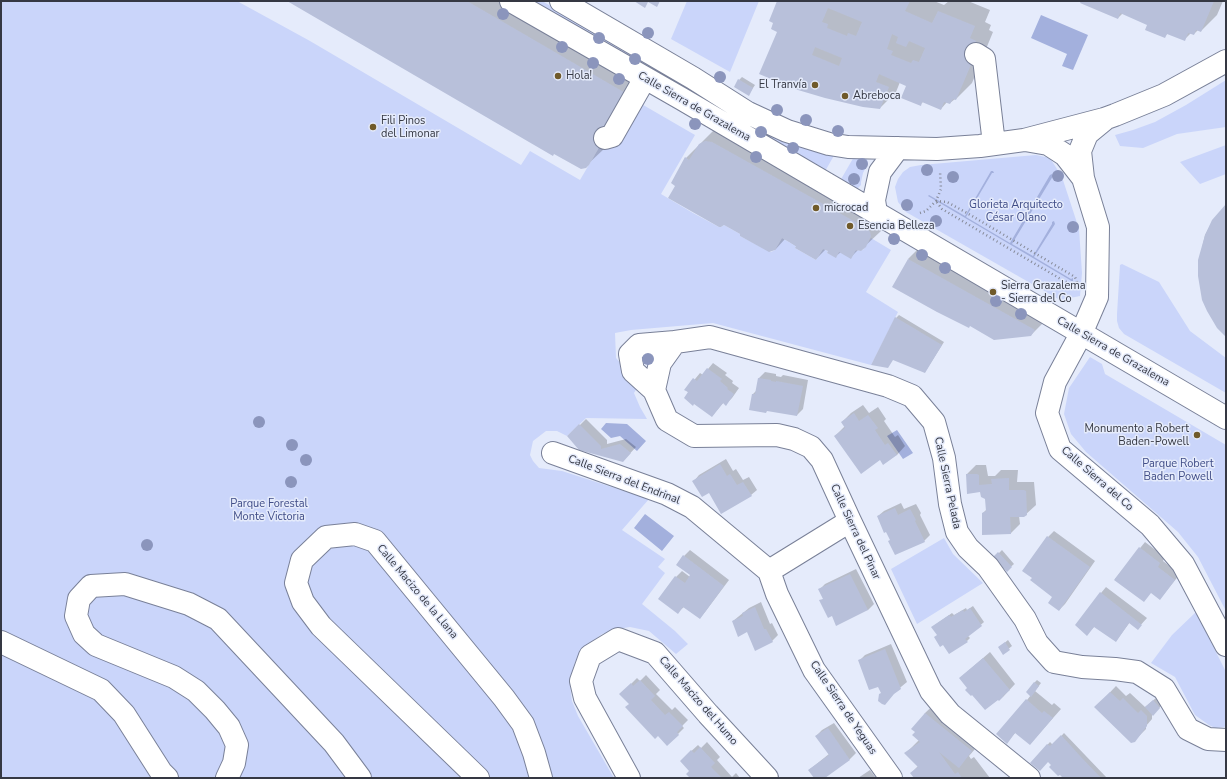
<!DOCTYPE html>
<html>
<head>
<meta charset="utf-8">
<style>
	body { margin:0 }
	#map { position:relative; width:1227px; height:779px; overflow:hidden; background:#e5ebfb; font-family:"Nunito Sans",sans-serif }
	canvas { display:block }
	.frame { position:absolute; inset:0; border:2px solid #353843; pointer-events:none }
</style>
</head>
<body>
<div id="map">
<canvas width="1227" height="779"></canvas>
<div class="frame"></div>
</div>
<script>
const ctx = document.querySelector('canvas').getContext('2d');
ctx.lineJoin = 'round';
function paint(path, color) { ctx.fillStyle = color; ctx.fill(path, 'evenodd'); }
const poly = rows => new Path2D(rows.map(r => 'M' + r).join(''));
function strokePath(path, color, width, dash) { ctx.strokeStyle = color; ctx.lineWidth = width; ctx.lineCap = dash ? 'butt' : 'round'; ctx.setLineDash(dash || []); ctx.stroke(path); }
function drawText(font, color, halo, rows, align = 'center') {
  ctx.font = font + ' "Nunito Sans",sans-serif'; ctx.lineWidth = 3; ctx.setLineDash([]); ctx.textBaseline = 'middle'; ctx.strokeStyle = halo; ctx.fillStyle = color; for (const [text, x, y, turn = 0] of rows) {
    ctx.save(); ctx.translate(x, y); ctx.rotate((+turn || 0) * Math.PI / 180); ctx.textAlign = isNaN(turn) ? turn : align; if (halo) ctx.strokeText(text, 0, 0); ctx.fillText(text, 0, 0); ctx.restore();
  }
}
const green = poly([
	[1,1,237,1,310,41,521,165,530,151,580,180,601,144,607,147,612,147,638,102,695,135,661,194,693,213,719,227,721,227,724,225,740,234,740,236,771,252,775,250,782,238,796,246,795,248,816,260,823,249,828,251,827,253,836,257,839,252,863,250,871,238,891,250,866,292,898,312,871,365,713,323,631,330,615,333,616,358,624,367,637,388,634,393,640,407,647,419,586,418,567,436,557,431,546,431,533,441,530,455,533,461,539,468,562,471,649,499,622,530,665,559,658,567,665,573,642,604,675,631,688,644,676,654,649,631,630,627,617,629,602,634,589,644,575,662,572,673,570,685,572,701,578,716,614,778,1,778],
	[530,1,542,1,684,83,681,89],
	[687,1,759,1,730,72,671,39],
	[1226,80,1226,127,1177,134,1143,148,1120,146,1115,135,1133,130,1155,122,1186,105],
	[694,90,836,152,824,173,691,95],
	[1226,145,1226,174,1200,184,1180,162],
	[855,155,864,156,867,159,868,163,863,173,861,182,861,185,857,189,840,181],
	[1036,155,1050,158,1062,177,1079,229,1082,273,1080,296,1060,300,906,212,898,202,895,187,898,179,903,172,910,167,921,165],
	[1122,264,1159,282,1190,331,1226,358,1226,393,1124,334,1119,328,1117,321,1117,314,1120,265],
	[1090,357,1102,364,1105,374,1226,445,1226,611,1198,557,1178,532,1086,452,1071,434,1064,414,1069,388],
	[944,538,953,554,983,583,917,624,891,569],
	[1196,612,1226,672,1226,726,1224,727,1215,728,1209,725,1195,715,1175,677,1151,663,1172,635]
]);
const water = poly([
	[1041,15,1088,35,1073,70,1062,66,1067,54,1031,38],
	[991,171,993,171,994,173,992,173,966,217,1010,243,1050,175,1052,174,1053,176,1012,244,1033,256,1052,224,1052,222,1054,221,1055,224,1034,257,1071,279,1073,278,1073,281,1071,281,1070,280,928,196,929,195,965,216],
	[606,423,627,424,646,441,637,451,620,436,611,438,601,429],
	[897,430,913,453,903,459,887,436],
	[645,514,674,536,662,551,634,528]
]);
const shadow = poly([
	[289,1,510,1,642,78,605,148,588,164],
	[778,1,934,1,944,5,949,1,968,1,990,10,985,22,991,25,989,30,993,32,972,83,956,99,955,99,950,103,947,102,941,109,924,101,920,105,908,85,900,82,896,92,880,108,778,31],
	[1082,1,1223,1,1217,15,1201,31,1198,30,1194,34,1191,33,1184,40,1168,33,1164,37,1149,24,1123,13,1118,18],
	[742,77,755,85,749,94,739,80],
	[716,128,887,219,881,231,864,247,859,249,851,257,841,252,836,256,826,249,816,259,785,239,775,250,742,234,676,185,686,158],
	[1226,207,1226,335,1218,327,1199,261,1205,235,1213,220],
	[924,243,1047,319,1031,335,970,325,908,259],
	[899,315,944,342,925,372,893,359,896,318],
	[713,363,727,373,725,375,733,381,732,383,739,388,732,398,726,404,724,402,712,416,686,390,700,373,703,375],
	[765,372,776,374,776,376,781,377,783,375,808,380,803,409,797,415,753,394,757,390,759,378],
	[863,405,869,413,878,407,886,419,884,421,895,437,898,435,905,446,897,455,880,459,835,436,845,426,842,422,851,413],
	[586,419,607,440,607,444,626,439,636,447,623,461,569,436],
	[726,459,733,471,736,469,743,480,749,477,757,490,751,495,709,492,694,481,699,475],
	[976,465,986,465,988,476,995,476,1001,470,1018,470,1017,482,1034,482,1036,505,1024,516,1019,516,1020,524,1011,533,983,534,983,513,987,509,986,498,967,474],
	[901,503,904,509,916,504,921,513,920,515,930,535,924,541,891,540,878,516,884,511],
	[1054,531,1095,561,1065,604,1059,610,1054,596,1048,537],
	[1145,542,1165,557,1163,561,1180,574,1160,599,1151,592,1115,579],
	[690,550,729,580,705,612,700,618,684,607,678,612,676,577,682,571,690,577,692,575,684,556],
	[1002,550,1014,564,1007,570,995,557],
	[856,569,874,604,868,610,832,615,821,601,824,598,820,589,825,584],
	[1106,587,1147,618,1138,628,1130,622,1116,641,1095,626,1087,634,1101,593],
	[761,602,770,624,772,623,778,635,772,641,756,649,748,631,733,621,749,608],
	[973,606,984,622,968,636,970,638,967,641,938,635,935,625,952,613,954,615,966,608,967,610],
	[1008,640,1012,646,1003,653,1002,645],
	[891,644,907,682,896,691,882,692,879,685,859,661,865,655],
	[990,652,1015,684,1003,697,960,678],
	[646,675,660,690,656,694,672,710,675,707,688,720,682,726,684,728,667,745,621,694,637,678,640,681],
	[1037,680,1041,683,1035,691,1052,705,1054,703,1061,709,1030,744,1016,732,1007,742,1027,700,1031,695,1034,683],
	[1116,686,1126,696,1130,693,1145,707,1156,698,1162,705,1152,715,1152,719,1146,726,1146,729,1134,741,1096,707],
	[941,698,987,735,969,756,971,759,974,757,990,778,915,778,911,773,918,766,906,753,919,740,916,732,925,713],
	[834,723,856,753,850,759,823,778,815,778,809,770,829,754,816,736,822,730],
	[1064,733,1107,778,1065,778,1048,761,1031,763,1050,742,1053,745],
	[707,742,720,757,717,760,732,777,736,773,740,778,691,778,687,755,698,745,701,748],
	[870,770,876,778,858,778]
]);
const building = poly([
	[287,1,467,1,627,94,609,130,589,165,586,168,581,169,554,154,553,156],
	[634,1,660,1,657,7,648,2,645,8],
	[777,1,910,1,905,11,932,23,938,11,975,26,970,38,976,41,974,46,978,48,956,100,953,99,950,104,944,102,941,110,922,102,921,106,901,98,906,86,879,74,876,82,889,87,880,109,863,107,825,98,798,90,759,74,777,32,771,29,773,23,769,21],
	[828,8,862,22,856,36,848,33,847,36,827,28,828,24,822,22],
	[892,34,898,37,896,43,906,47,909,41,925,48,919,62,913,60,911,63,891,55,893,51,887,49],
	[815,47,842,58,839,66,812,55],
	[1081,1,1214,1,1201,32,1196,30,1194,35,1188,33,1185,41,1167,34,1165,38,1145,30,1147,25,1120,13,1118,19,1080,3],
	[738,79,753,88,749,96,734,87],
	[705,141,712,142,868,229,870,232,871,236,866,247,861,251,856,250,851,259,839,252,836,258,827,253,828,251,823,249,816,260,795,248,796,246,782,238,775,250,769,252,740,236,740,234,724,225,721,227,719,227,668,198,675,186,671,183,685,157,689,160,699,144],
	[1226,204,1225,256,1226,337,1217,328,1207,311,1202,300,1198,276,1198,260,1205,235,1212,220],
	[908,259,1035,330,1031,336,994,340,970,326,969,328,937,312,892,287],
	[895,317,942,345,925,373,893,360,888,368,871,365],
	[707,368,722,379,720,381,728,388,727,389,734,394,726,406,723,403,712,417,694,404,693,406,684,398,688,392,684,390,693,378,697,381],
	[758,378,771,380,771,381,776,382,776,381,803,386,797,416,767,411,766,413,749,410,752,394,755,394],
	[854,413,859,421,868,415,878,428,875,430,885,445,888,443,897,455,883,465,880,460,861,474,834,436,845,428,841,422],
	[579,424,601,446,601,449,620,444,631,453,623,462,579,450,567,436],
	[720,464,727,476,730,474,737,485,743,482,752,496,721,514,709,493,702,497,692,481],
	[966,474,977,474,979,475,979,485,992,484,991,479,1009,478,1009,490,1024,490,1026,491,1027,515,1024,517,1010,517,1011,534,982,535,982,513,986,511,985,499,981,497,980,492,967,494],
	[895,508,898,515,910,509,916,520,915,521,925,542,895,555,888,541,890,540,886,532,884,533,877,516],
	[1047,536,1090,567,1059,611,1048,603,1052,597,1030,580,1032,578,1022,571],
	[1139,547,1160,563,1158,567,1175,580,1160,600,1151,593,1144,602,1114,580],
	[998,552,1012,567,1007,572,993,557],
	[683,555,724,586,700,619,683,607,678,614,658,599,675,576,685,583,690,575,676,565],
	[850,574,868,610,836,626,832,616,828,618,819,600,823,599,818,589],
	[1100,592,1142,625,1138,630,1129,623,1116,642,1094,627,1087,636,1075,625],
	[755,607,764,629,766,629,773,642,755,651,747,632,738,637,732,621,743,616,742,613],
	[970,608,982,626,965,639,968,642,949,654,943,645,940,647,934,637,937,635,931,627,949,615,951,617,963,610,964,612],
	[1005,642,1010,650,1003,655,998,647],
	[885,649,901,689,894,694,885,705,882,704,878,701,879,694,881,693,878,687,869,690,858,660],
	[983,658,1010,690,1003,696,1003,697,999,701,998,700,985,710,972,695,971,696,965,690,967,688,959,678],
	[640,680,655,696,651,700,665,715,669,712,683,726,677,732,679,735,667,746,658,736,655,739,625,707,629,704,619,694,631,683,633,686],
	[1034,682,1039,686,1031,697,1026,692],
	[1110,692,1120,701,1123,698,1138,713,1141,710,1147,716,1147,726,1135,742,1131,743,1094,707],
	[1026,699,1042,713,1044,711,1053,718,1030,745,1015,733,1007,744,996,734],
	[1153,700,1160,708,1153,716,1145,707],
	[925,713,972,751,959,768,939,752,955,774,958,772,962,778,914,778,910,773,918,767,904,753,920,742,912,735,915,732,911,729],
	[828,728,850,760,825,778,814,778,808,770,829,755,815,736],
	[1061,735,1080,756,1101,778,1063,778,1060,775,1058,776,1049,767,1051,765,1048,762,1040,771,1030,763,1047,744,1050,746],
	[700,747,715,763,711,767,722,778,690,778,686,774,689,771,680,761,691,750,694,753]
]);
const path = poly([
	[936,201,947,202,967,213,1075,277,1077,282,1070,284,1059,278,942,209,936,201],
	[920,213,926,211,936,201,941,189,940,171]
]);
const minor = poly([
	[511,1,682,99,1226,418],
	[561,1,693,78,748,113,787,131,829,144,848,147,937,149,980,146,1024,140,1104,119,1115,115,1164,95,1226,61],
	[976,54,984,59,994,144],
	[1104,120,1087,134,1080,151,1083,178,1098,227,1097,297,1081,334,1055,382,1047,413,1060,449,1150,525,1183,564,1226,645],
	[605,138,612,136,645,78],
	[1025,140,1048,144,1065,155,1083,178],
	[876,213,874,200,880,172,898,148],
	[654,390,633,371,630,354,639,345,675,342],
	[553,453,667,494,692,507,769,571,850,521],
	[769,571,777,594,814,670,891,778],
	[1,642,101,690,124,714,161,772,167,778],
	[227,778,234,763,237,745,229,727,215,710,196,691,174,677,96,645,84,634,76,616,79,599,91,586,125,584,189,604,218,619,334,743,360,778],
	[478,778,321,626,303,602,296,583,302,560,326,537,355,534,375,541,504,698,523,724,534,753,541,778],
	[629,778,585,698,581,681,590,656,618,639,655,653,708,714,767,778],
	[1029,778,950,714,931,691,850,521,822,460,811,447,794,439,777,435,694,436,667,420,654,390,660,363,675,342,710,337,888,386,912,396,934,422,944,458,950,504,957,532,968,548,988,567,1025,619,1037,643,1054,662,1082,667,1115,669,1137,672,1164,689,1188,729,1208,739,1226,740]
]);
const trees = [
	[503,14],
	[648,33],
	[599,38],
	[562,47],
	[635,59],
	[593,63],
	[720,77],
	[619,79],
	[777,110],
	[806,120],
	[695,124],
	[838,131],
	[761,132],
	[793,148],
	[756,157],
	[862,164],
	[927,170],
	[1058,176],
	[953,177],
	[854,179],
	[907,205],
	[936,221],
	[1073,227],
	[894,239],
	[922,255],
	[945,268],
	[996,301],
	[1021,314],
	[648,359],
	[259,422],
	[292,445],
	[306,460],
	[291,482],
	[147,545]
];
const markers = [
	[558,76,4,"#705a2a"],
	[815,85,4,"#705a2a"],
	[845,96,4,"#705a2a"],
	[373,127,4,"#705a2a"],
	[816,208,4,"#705a2a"],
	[850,226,4,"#705a2a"],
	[993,292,4,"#705a2a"],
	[1197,435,4,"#705a2a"]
];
const poiNames = [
	["Hola!",566,76],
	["El Tranvía",807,85,"right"],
	["Abreboca",853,96],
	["Fili Pinos",381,121],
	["del Limonar",381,134],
	["microcad",824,208],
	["Esencia Belleza",858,226],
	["Sierra Grazalema",1001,286],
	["- Sierra del Co",1001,299],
	["Monumento a Robert",1189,429,"right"],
	["Baden-Powell",1189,442,"right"]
];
const streetNames = [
	["Calle Sierra de Grazalema",694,107,30],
	["Calle Sierra de Grazalema",1113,352,30],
	["Calle Sierra del Co",1097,479,41],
	["Calle Sierra del Endrinal",624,480,21],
	["Calle Sierra Pelada",947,483,78],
	["Calle Sierra del Pinar",855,532,65],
	["Calle Macizo de la Llana",417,592,50],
	["Calle Macizo del Humo",698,701,49],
	["Calle Sierra de Yeguas",843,708,56]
];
const parkNames = [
	["Glorieta Arquitecto",1016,205],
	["César Olano",1016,218],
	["Parque Robert",1178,464],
	["Baden Powell",1178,477],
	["Parque Forestal",269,504],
	["Monte Victoria",269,517]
];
paint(green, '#cad5fa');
paint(water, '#a3b0dd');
paint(shadow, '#0003');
paint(building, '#b8c0da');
strokePath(minor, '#798098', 24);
strokePath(path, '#868a98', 2.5, [1, 3]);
strokePath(minor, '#fff', 22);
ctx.fillStyle = '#8b95bc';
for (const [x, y] of trees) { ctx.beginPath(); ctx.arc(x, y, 6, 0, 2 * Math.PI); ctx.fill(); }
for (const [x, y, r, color] of markers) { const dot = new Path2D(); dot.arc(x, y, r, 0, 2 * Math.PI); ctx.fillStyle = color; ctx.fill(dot); strokePath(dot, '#e5ebfb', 1.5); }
drawText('11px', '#353843', '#e5ebfb', poiNames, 'left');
drawText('11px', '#353843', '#e5ebfb', streetNames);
drawText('11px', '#414e88', '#e5ebfb', parkNames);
</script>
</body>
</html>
